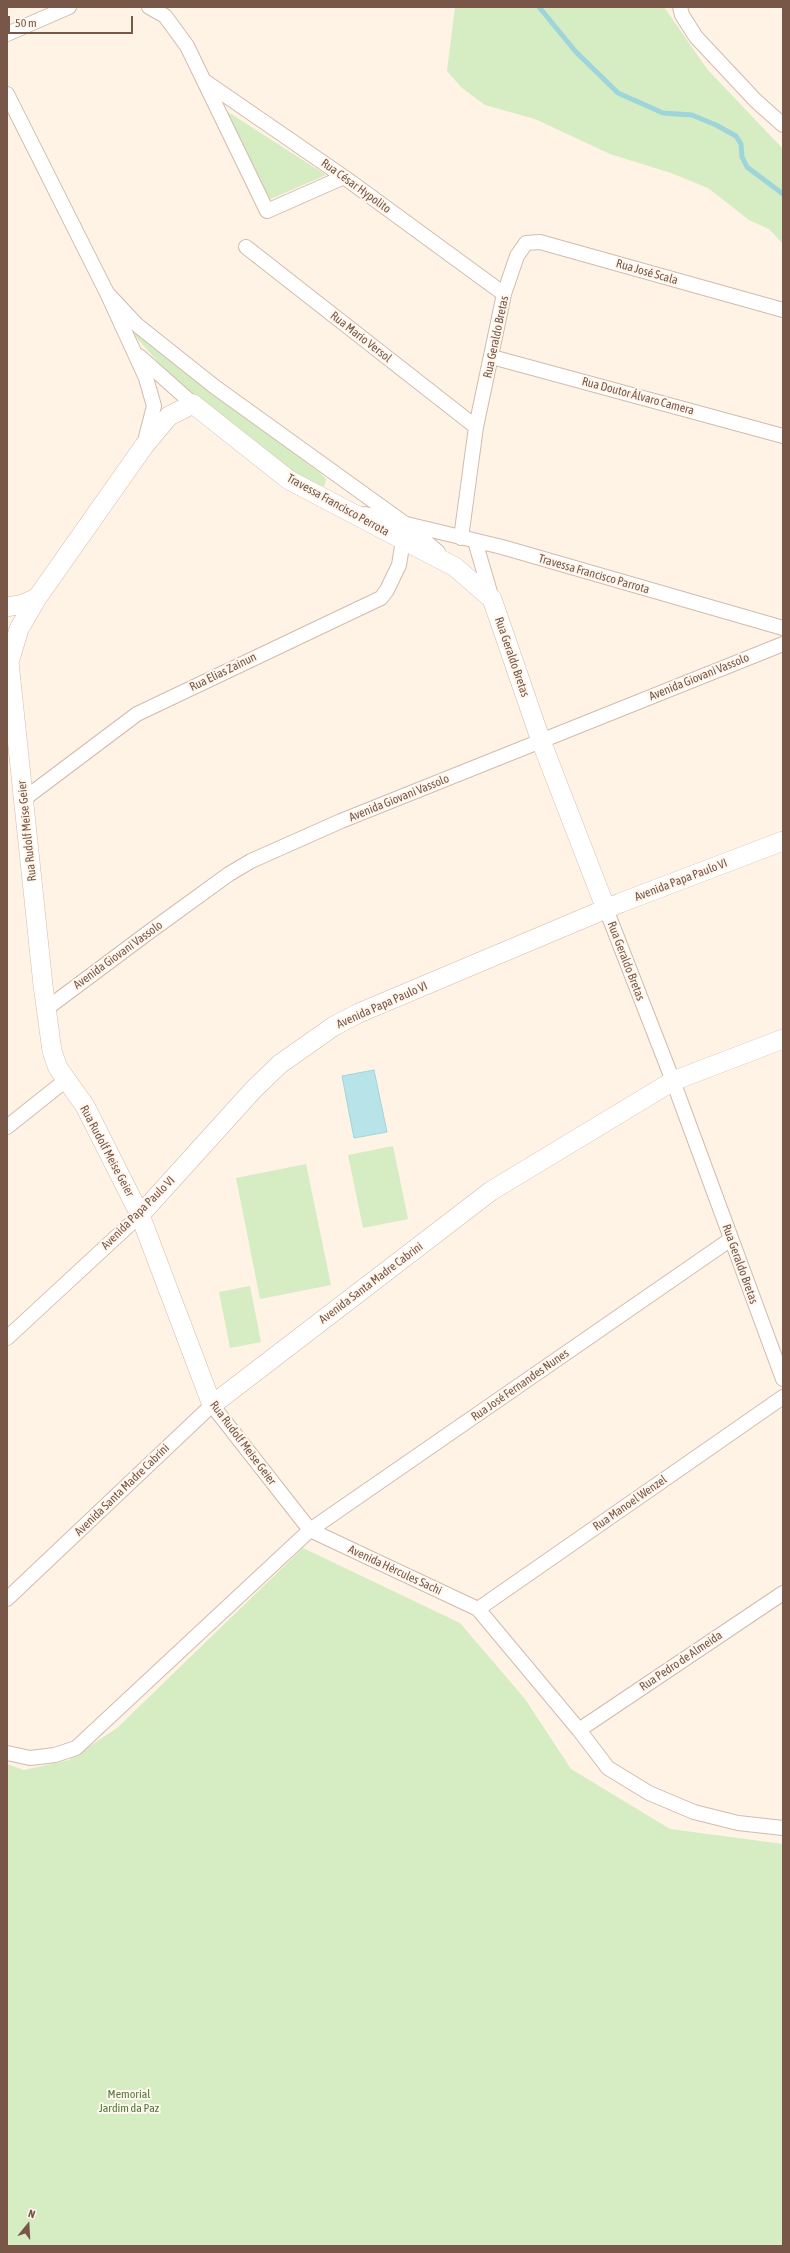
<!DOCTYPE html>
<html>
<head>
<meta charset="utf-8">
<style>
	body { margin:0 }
	#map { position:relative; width:790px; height:2253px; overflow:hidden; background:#fef3e5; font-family:"Asap Condensed",sans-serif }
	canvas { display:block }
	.frame { position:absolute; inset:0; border:8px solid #785748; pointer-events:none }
	.north { position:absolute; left:8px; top:2205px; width:40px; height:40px; -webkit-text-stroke:3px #fff7ed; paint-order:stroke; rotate:18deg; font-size:11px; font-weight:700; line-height:16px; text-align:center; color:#785748 }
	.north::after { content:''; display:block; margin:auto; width:14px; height:18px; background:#785748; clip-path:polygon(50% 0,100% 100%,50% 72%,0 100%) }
	.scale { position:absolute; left:8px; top:16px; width:125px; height:18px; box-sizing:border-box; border:2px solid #785748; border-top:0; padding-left:5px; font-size:12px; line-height:14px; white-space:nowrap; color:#785748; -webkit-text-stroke:3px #fff7ed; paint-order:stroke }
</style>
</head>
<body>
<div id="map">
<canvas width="790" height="2253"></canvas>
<div class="frame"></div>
<div class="north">N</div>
<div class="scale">50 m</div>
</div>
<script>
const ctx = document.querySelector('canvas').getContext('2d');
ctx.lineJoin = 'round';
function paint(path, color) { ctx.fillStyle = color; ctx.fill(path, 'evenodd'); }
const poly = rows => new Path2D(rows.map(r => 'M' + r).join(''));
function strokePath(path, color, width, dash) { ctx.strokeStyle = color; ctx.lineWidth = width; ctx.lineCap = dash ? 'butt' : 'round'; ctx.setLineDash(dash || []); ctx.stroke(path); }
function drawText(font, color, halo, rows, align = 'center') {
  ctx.font = font + ' "Asap Condensed",sans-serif'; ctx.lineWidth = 4; ctx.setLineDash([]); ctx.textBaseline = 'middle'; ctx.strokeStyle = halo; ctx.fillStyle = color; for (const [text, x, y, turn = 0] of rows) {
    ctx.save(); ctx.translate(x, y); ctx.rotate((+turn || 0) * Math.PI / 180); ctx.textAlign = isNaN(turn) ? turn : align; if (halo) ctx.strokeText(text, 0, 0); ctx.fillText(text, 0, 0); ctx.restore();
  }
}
const green = poly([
	[455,7,664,7,707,69,783,149,783,244,769,229,749,220,708,188,671,173,610,154,535,119,485,105,462,88,447,71],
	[228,112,326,175,266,201],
	[135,332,320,473,326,479,325,485,320,488,302,481,182,389,134,335],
	[393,1146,408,1219,363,1228,348,1155],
	[306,1164,331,1285,260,1299,236,1178],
	[250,1286,261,1342,230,1348,219,1292],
	[303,1548,460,1623,525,1699,571,1769,670,1829,783,1844,783,2246,7,2246,7,1764,24,1770,69,1760,117,1728]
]);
const water = poly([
	[374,1070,387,1132,354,1138,342,1076,374,1070]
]);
const stream = poly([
	[539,7,576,52,618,93,663,113,692,115,716,125,736,136,741,144,742,157,747,167,783,194]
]);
const street = poly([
	[149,7,165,16,187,46,267,211,344,177],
	[680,7,682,15,696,37,756,101,783,125],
	[7,34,69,7],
	[206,82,344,177,504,294],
	[7,94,107,293,146,378,154,406,144,445],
	[246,247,476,427],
	[107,293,137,325,215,387,404,523,438,552],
	[139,356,193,404],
	[492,357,783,436],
	[365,514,502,547,783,628],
	[461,538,476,427,504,294,517,256,526,243,540,242,783,310],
	[475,541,492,599],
	[24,799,137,714,381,598,387,590,399,565,403,540],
	[606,909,673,1081,783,1379],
	[46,1009,145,935,229,874,251,861,341,821,783,644],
	[7,1127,66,1080],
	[7,1338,140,1215],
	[7,1599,212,1405,310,1530,478,1609,579,1730,608,1768,649,1793,694,1812,738,1823,783,1828],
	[478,1609,783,1397],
	[579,1730,783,1593],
	[7,1753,30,1758,55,1755,76,1748,310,1530,731,1239]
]);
const secondary = poly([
	[7,607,23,604,37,598],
	[606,909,541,741,492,599,455,567,289,480,193,404,169,416,144,446,37,598,19,629,9,662,43,985,52,1051,58,1068,85,1106,140,1215,212,1405,491,1191,673,1081,783,1039],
	[140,1215,254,1089,280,1064,334,1026,359,1013,620,903,783,841]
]);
const streetNames = [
	["Rua César Hypolito",356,186,36],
	["Rua José Scala",647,272,16],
	["Rua Mario Versol",361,337,38],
	["Rua Geraldo Bretas",496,337,-78],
	["Rua Doutor Álvaro Camera",638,396,15],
	["Travessa Francisco Perrota",338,505,29],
	["Travessa Francisco Parrota",594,574,16],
	["Rua Geraldo Bretas",512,657,71],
	["Rua Elias Zainun",223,672,-26],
	["Avenida Giovani Vassolo",699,677,-22],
	["Avenida Giovani Vassolo",399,798,-22],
	["Rua Rudolf Meise Geier",27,831,-96],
	["Avenida Papa Paulo VI",681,880,-21],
	["Avenida Giovani Vassolo",118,955,-36],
	["Rua Geraldo Bretas",626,961,69],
	["Avenida Papa Paulo VI",382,1005,-24],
	["Rua Rudolf Meise Geier",107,1151,62],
	["Avenida Papa Paulo VI",138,1213,-45],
	["Rua Geraldo Bretas",740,1264,70],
	["Avenida Santa Madre Cabrini",371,1283,-37],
	["Rua José Fernandes Nunes",520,1385,-35],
	["Rua Rudolf Meise Geier",243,1443,53],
	["Avenida Santa Madre Cabrini",122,1490,-44],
	["Rua Manoel Wenzel",630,1503,-35],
	["Avenida Hércules Sachi",395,1570,25],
	["Rua Pedro de Almeida",681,1661,-34]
];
const parkNames = [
	["Memorial",129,2094],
	["Jardim da Paz",129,2108]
];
paint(green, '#d6ecc2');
paint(water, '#b8e4e9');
strokePath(water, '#9ed5db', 1);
strokePath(stream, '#9ed5db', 5);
strokePath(street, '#d2bbad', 16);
strokePath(secondary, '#d5bbaa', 20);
strokePath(street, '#fff', 14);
strokePath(secondary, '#fff', 19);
drawText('12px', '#785748', '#fff7ed', streetNames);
drawText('12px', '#52793d', '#fff7ed', parkNames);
</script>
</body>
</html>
